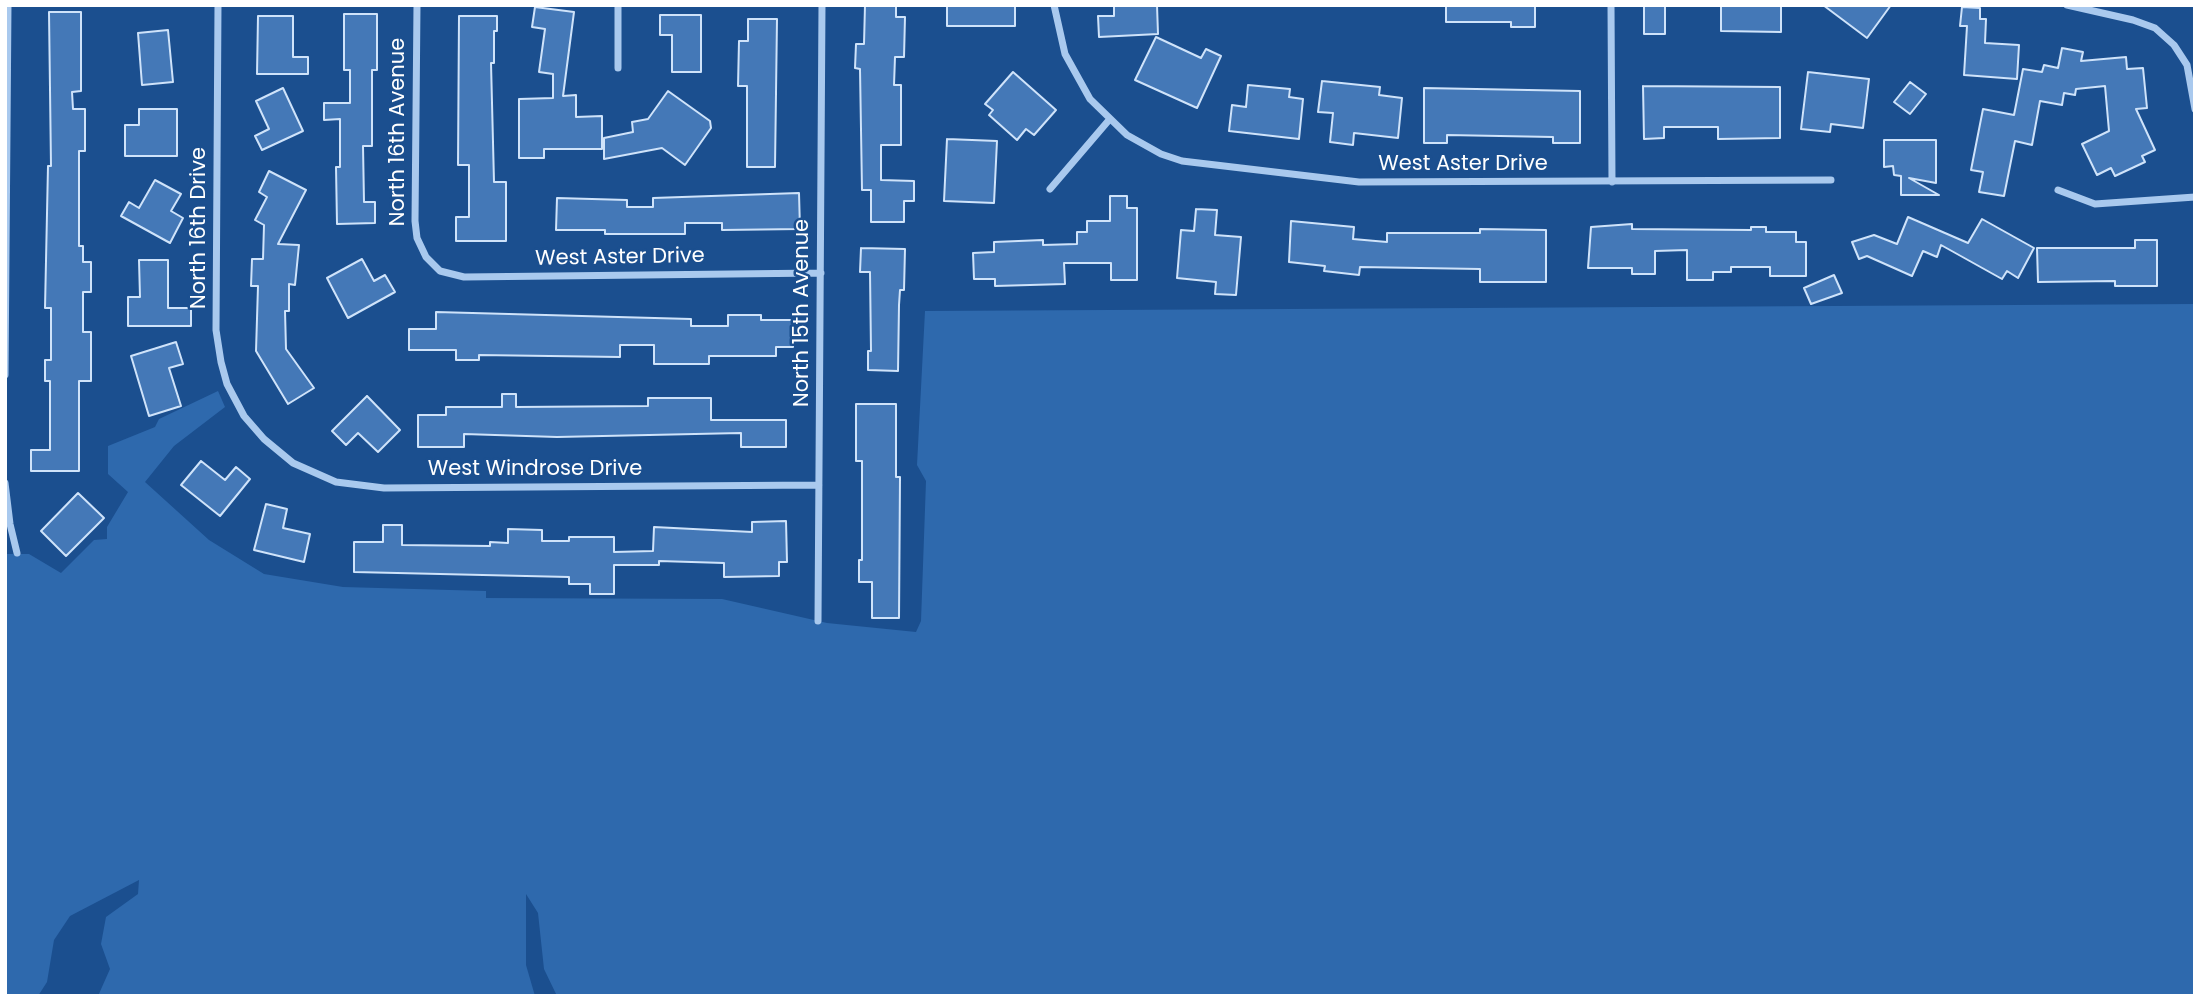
<!DOCTYPE html>
<html>
<head>
<meta charset="utf-8">
<style>
	body { margin:0 }
	#map { position:relative; width:2200px; height:1001px; overflow:hidden; background:#1b4f8f; font-family:Poppins,sans-serif }
	canvas { display:block }
	.frame { position:absolute; inset:0; border:7px solid #fff; pointer-events:none }
</style>
</head>
<body>
<div id="map">
<canvas width="2200" height="1001"></canvas>
<div class="frame"></div>
</div>
<script>
const ctx = document.querySelector('canvas').getContext('2d');
ctx.lineJoin = 'round';
function paint(path, color) { ctx.fillStyle = color; ctx.fill(path, 'evenodd'); }
const poly = rows => new Path2D(rows.map(r => 'M' + r).join(''));
function strokePath(path, color, width, dash) { ctx.strokeStyle = color; ctx.lineWidth = width; ctx.lineCap = dash ? 'butt' : 'round'; ctx.setLineDash(dash || []); ctx.stroke(path); }
function drawText(font, color, halo, rows, align = 'center') {
  ctx.font = font + ' Poppins,sans-serif'; ctx.lineWidth = 5; ctx.setLineDash([]); ctx.textBaseline = 'middle'; ctx.strokeStyle = halo; ctx.fillStyle = color; for (const [text, x, y, turn = 0] of rows) {
    ctx.save(); ctx.translate(x, y); ctx.rotate((+turn || 0) * Math.PI / 180); ctx.textAlign = isNaN(turn) ? turn : align; if (halo) ctx.strokeText(text, 0, 0); ctx.fillText(text, 0, 0); ctx.restore();
  }
}
const green = poly([
	[2195,304,2195,996,557,996,544,969,538,913,526,894,526,965,535,996,98,996,110,969,101,944,106,917,138,894,139,880,70,916,54,940,47,982,38,996,5,996,5,554,29,554,61,573,94,540,107,539,107,527,128,492,108,474,108,446,155,427,159,419,218,391,225,407,174,446,145,482,209,540,264,574,343,587,486,591,486,598,722,599,827,623,916,632,921,621,926,481,917,465,925,311]
]);
const building = poly([
	[865,5,896,5,896,17,905,17,904,57,895,57,894,85,901,85,901,145,881,145,881,180,914,181,914,201,904,201,904,222,871,222,871,190,862,190,860,69,855,68,856,44,864,44,865,5],
	[947,5,1015,5,1015,26,947,26,947,5],
	[1114,5,1157,5,1158,34,1099,37,1098,16,1114,16,1114,5],
	[1446,5,1535,5,1535,27,1511,27,1511,22,1446,22,1446,5],
	[1644,5,1665,5,1665,34,1644,34,1644,5],
	[1721,5,1781,5,1781,32,1721,31,1721,5],
	[1823,5,1891,5,1867,38,1823,5],
	[535,7,574,12,563,96,576,95,576,117,602,116,602,149,544,149,544,158,519,158,519,99,553,98,553,74,539,72,545,29,532,27,535,7],
	[1962,7,1980,8,1980,19,1986,19,1985,43,2019,45,2017,79,1964,75,1967,26,1960,26,1962,7],
	[49,12,81,12,81,91,72,92,73,109,85,109,85,151,79,151,79,246,83,246,83,262,91,262,91,292,83,292,83,332,91,332,91,381,79,381,79,471,31,471,31,450,50,450,50,381,45,381,45,360,51,360,51,308,45,308,48,166,51,166,49,12],
	[344,14,377,14,377,70,372,70,372,146,363,146,364,202,375,202,375,223,337,224,336,167,340,167,340,119,324,120,324,103,350,103,350,70,344,70,344,14],
	[660,15,701,15,701,72,672,72,672,35,660,35,660,15],
	[258,16,293,16,293,57,308,57,308,74,257,74,258,16],
	[459,16,497,16,497,31,494,31,494,63,491,63,494,182,506,182,506,241,456,241,456,217,469,217,469,165,458,165,459,16],
	[748,19,777,19,775,167,747,167,747,86,738,86,739,41,748,41,748,19],
	[168,30,173,82,142,85,138,33,168,30],
	[1156,37,1201,58,1206,49,1221,56,1197,108,1135,80,1156,37],
	[2062,48,2083,52,2081,61,2126,57,2127,69,2143,68,2147,108,2136,109,2155,150,2142,156,2145,162,2115,176,2111,168,2097,175,2082,144,2109,131,2105,86,2076,89,2075,95,2064,93,2062,105,2040,101,2032,145,2015,141,2004,196,1979,192,1983,172,1971,170,1983,109,2014,115,2023,69,2042,72,2044,65,2058,68,2062,48],
	[1013,72,1056,110,1034,135,1026,129,1017,140,989,115,993,110,985,104,1013,72],
	[1808,72,1869,79,1863,128,1831,124,1830,132,1801,129,1808,72],
	[1322,81,1380,87,1379,95,1402,98,1398,138,1354,133,1353,145,1330,142,1333,113,1318,112,1322,81],
	[1910,82,1926,94,1910,114,1894,102,1910,82],
	[1248,85,1290,89,1289,97,1303,99,1299,139,1229,131,1232,105,1246,107,1248,85],
	[1643,86,1780,87,1780,138,1718,139,1718,127,1664,127,1664,138,1644,139,1643,86],
	[283,88,303,131,262,150,255,136,269,129,256,101,283,88],
	[1424,88,1580,91,1580,143,1553,143,1553,137,1447,135,1447,143,1424,143,1424,88],
	[668,91,710,121,711,128,685,165,662,148,604,159,604,138,633,132,632,122,648,119,668,91],
	[139,109,177,109,177,156,125,156,125,125,139,125,139,109],
	[947,139,997,141,994,203,944,201,947,139],
	[1884,140,1936,140,1936,183,1909,178,1939,195,1901,195,1901,176,1894,175,1893,166,1884,167,1884,140],
	[269,171,306,190,278,244,299,245,295,285,289,284,289,311,285,311,286,349,314,388,288,404,256,351,258,286,251,286,252,259,263,259,264,225,255,220,267,197,259,192,269,171],
	[155,180,181,194,171,211,183,218,170,243,121,216,129,202,139,208,155,180],
	[799,193,800,229,722,230,722,223,685,223,685,234,605,234,605,230,556,230,557,198,627,200,627,207,653,207,653,198,799,193],
	[1110,196,1127,196,1127,208,1137,208,1137,280,1111,280,1111,263,1064,263,1065,284,995,286,995,279,974,279,973,253,994,252,994,242,1043,240,1043,245,1077,244,1077,232,1087,232,1087,221,1110,221,1110,196],
	[1196,209,1217,210,1215,235,1241,237,1236,295,1215,294,1216,282,1177,278,1181,230,1194,231,1196,209],
	[1908,217,1968,243,1982,219,2034,248,2018,278,2007,271,2002,279,1941,245,1937,257,1923,251,1912,276,1867,256,1859,259,1852,242,1874,235,1897,244,1908,217],
	[1291,221,1354,227,1353,239,1387,242,1387,233,1480,233,1480,229,1546,230,1546,282,1480,282,1480,269,1360,267,1359,275,1324,271,1325,266,1289,262,1291,221],
	[1632,224,1632,229,1751,230,1751,227,1766,227,1766,232,1796,232,1796,242,1806,242,1806,276,1770,276,1770,267,1731,267,1731,272,1713,272,1713,280,1687,280,1687,250,1655,251,1655,274,1632,274,1632,268,1588,268,1591,227,1632,224],
	[2135,240,2157,240,2157,286,2115,286,2115,281,2038,282,2037,248,2135,248,2135,240],
	[861,248,905,249,904,290,900,290,899,305,898,371,868,370,868,351,871,351,870,272,860,272,861,248],
	[362,259,374,281,385,275,395,292,348,318,327,278,362,259],
	[139,260,168,260,168,308,191,308,191,326,128,326,128,297,140,297,139,260],
	[1834,275,1842,293,1811,304,1804,288,1834,275],
	[436,312,691,319,691,326,728,326,728,315,761,315,761,320,793,320,793,347,776,347,776,356,709,356,709,364,654,364,654,345,620,345,620,357,479,355,479,360,456,360,456,350,409,350,409,329,436,329,436,312],
	[176,342,183,364,169,368,181,406,149,416,131,356,176,342],
	[502,394,516,394,516,407,648,406,648,398,711,398,711,420,786,420,786,447,741,447,741,433,557,437,464,434,464,447,418,447,418,415,446,415,446,407,502,407,502,394],
	[367,396,400,430,378,452,358,433,346,445,332,431,367,396],
	[856,404,896,404,896,477,900,477,899,618,872,618,872,582,859,582,859,560,862,560,862,461,856,461,856,404],
	[201,461,225,480,236,467,250,479,220,516,181,485,201,461],
	[78,493,104,518,66,556,41,531,78,493],
	[266,504,287,509,283,528,310,534,304,562,254,550,266,504],
	[786,521,787,562,779,562,779,576,724,577,724,563,659,561,659,565,614,565,614,594,590,594,590,584,569,584,569,577,354,572,354,542,383,542,383,525,402,525,402,545,490,546,490,542,508,543,508,529,542,530,542,541,569,541,569,537,614,537,614,552,653,551,654,527,752,532,752,522,786,521]
]);
const minor = poly([
	[218,5,216,330,221,362,227,384,244,416,264,439,293,463,336,482,384,488,819,485],
	[417,5,415,221,417,238,426,257,440,271,464,277,821,273],
	[1054,5,1065,54,1090,99,1127,135,1161,154,1182,161,1359,182,1831,180],
	[1611,5,1612,182],
	[2067,5,2133,20,2155,28,2174,45,2187,65,2195,109],
	[618,68,618,5],
	[1050,189,1109,120],
	[2058,190,2095,204,2195,197],
	[5,375,8,5],
	[5,483,10,524,17,553],
	[818,621,822,5]
]);
const streetNames = [
	["North 16th Avenue",399,132,-90],
	["West Aster Drive",1463,165],
	["North 16th Drive",200,228,-90],
	["West Aster Drive",620,258,-1],
	["North 15th Avenue",803,313,-90],
	["West Windrose Drive",535,470]
];
paint(green, '#2e69ad');
paint(building, '#4478b7');
strokePath(building, '#cfe3fa', 2);
strokePath(minor, '#a9c9ee', 7);
drawText('21px', '#fff', '#1b4f8f', streetNames);
</script>
</body>
</html>
